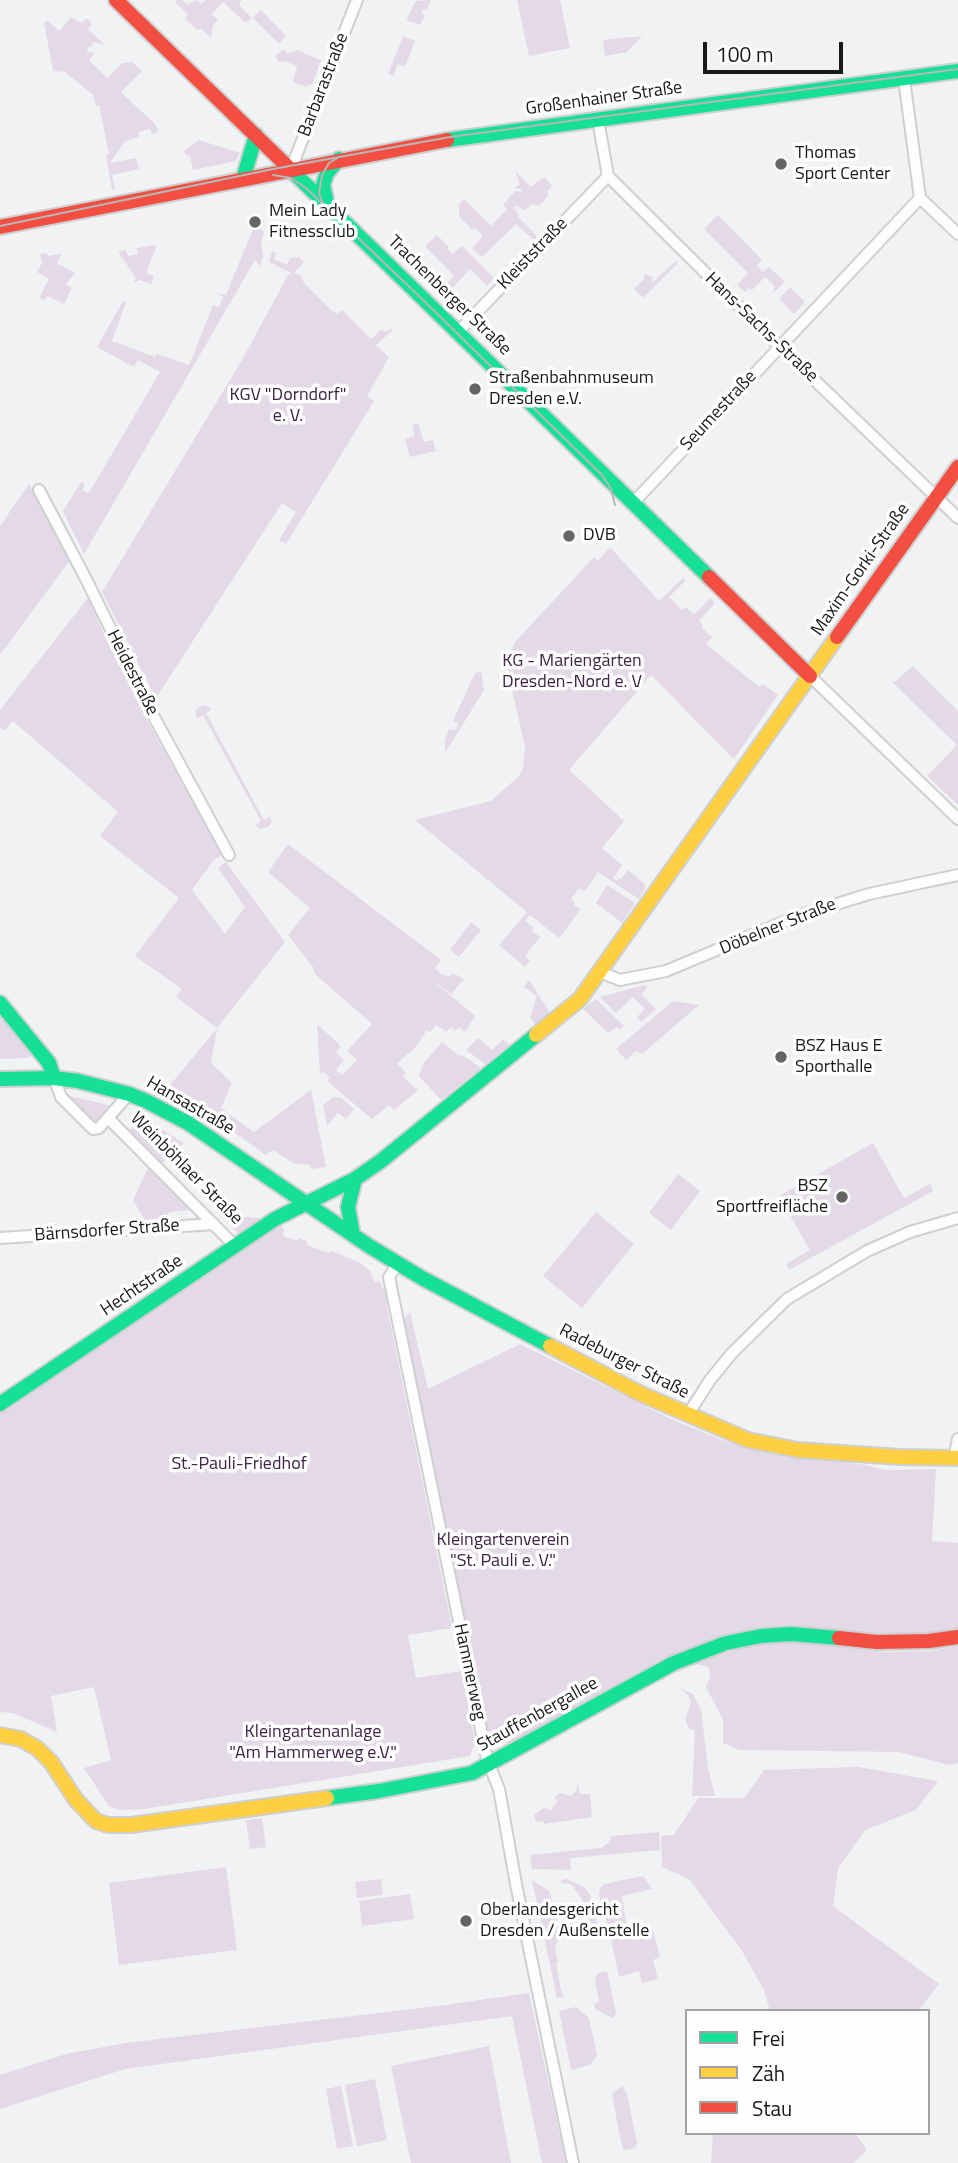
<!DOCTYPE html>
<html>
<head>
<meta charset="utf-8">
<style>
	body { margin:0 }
	#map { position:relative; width:958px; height:2163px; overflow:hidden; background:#f1f2f3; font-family:"Titillium Web",sans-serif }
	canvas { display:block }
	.legend { position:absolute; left:685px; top:2009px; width:245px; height:126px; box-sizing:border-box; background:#fefeff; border:2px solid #a2a2a3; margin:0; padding:9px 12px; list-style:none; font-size:21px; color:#19191a }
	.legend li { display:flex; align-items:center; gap:14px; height:35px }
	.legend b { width:35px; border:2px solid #a2a2a3 }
	.scale { position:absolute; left:703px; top:42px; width:140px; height:32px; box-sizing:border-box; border:4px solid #19191a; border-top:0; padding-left:9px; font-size:21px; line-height:24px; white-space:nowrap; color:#19191a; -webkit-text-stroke:5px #fefeff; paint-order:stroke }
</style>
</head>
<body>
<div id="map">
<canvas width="958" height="2163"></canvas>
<ul class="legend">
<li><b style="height:9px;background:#16e098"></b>Frei</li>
<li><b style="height:9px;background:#ffcf43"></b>Zäh</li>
<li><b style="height:9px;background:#f24e42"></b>Stau</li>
</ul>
<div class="scale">100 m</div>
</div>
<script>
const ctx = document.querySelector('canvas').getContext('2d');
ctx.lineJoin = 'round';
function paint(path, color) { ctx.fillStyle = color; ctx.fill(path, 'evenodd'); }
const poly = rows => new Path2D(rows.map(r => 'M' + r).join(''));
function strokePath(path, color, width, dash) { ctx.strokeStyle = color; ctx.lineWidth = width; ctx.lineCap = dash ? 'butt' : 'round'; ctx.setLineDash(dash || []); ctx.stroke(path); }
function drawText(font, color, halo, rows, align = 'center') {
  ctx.font = font + ' "Titillium Web",sans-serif'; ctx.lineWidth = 7; ctx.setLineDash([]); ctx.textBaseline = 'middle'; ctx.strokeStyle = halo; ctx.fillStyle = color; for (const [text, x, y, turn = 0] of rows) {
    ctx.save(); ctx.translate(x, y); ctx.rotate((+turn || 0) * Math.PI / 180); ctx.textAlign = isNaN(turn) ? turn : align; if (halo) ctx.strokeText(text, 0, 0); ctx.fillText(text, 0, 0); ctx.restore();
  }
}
const green = poly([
	[176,0,182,0,187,4,197,0,201,4,206,0,243,0,241,0,239,5,252,18,246,23,223,2,212,14,218,20,213,25,211,38,201,29,197,30,185,18,188,14,175,2],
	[431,0,427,10,423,9,421,13,425,15,420,25,406,20,416,1],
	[517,0,560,0,570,48,529,56],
	[261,10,286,36,279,44,253,18],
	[71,17,82,23,87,18,92,24,88,29,105,45,94,42,91,47,88,47,87,52,95,53,89,60,107,78,122,63,132,62,142,71,121,92,156,125,158,132,152,134,150,129,138,132,139,137,125,141,110,163,136,158,139,169,112,175,115,189,112,190,106,155,109,154,99,105,96,106,93,95,65,72,53,71,44,23,47,20,59,31],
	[403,36,415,41,405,67,398,64,393,76,388,74],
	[642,36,627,52,605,56,603,40],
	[284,49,287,54,297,50,321,60,312,85,308,84,307,87,293,82,297,66,285,61,278,62,276,55],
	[199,140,240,153,236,161,193,170,190,156,186,155,184,151],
	[515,171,531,187,541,179,546,178,552,186,547,192,549,195,539,206,531,204,525,211,516,205,513,208,519,214,518,217,536,235,536,239,533,239,516,224,482,257,472,248,483,236,475,228,472,230,459,216,459,204,464,199,491,226,507,209,503,205,515,191,521,192,521,189,514,188,520,184],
	[718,215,762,260,757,266,763,272,769,267,785,282,772,294,775,286,765,277,752,290,749,288,745,292,737,285,748,273,704,229],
	[255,224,264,232,261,244,263,257,260,266,255,260,84,554,63,511,81,482,85,484,82,490,88,493,92,488,160,372,138,360,134,367,97,347,123,301,126,302,112,341,155,357,157,354,189,365,213,305,219,307,223,297,216,292,226,295],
	[437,235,448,246,448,249,453,254,462,246,494,278,487,286,470,269,444,297,442,295,444,292,441,289,454,276,425,246],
	[157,245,146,273,154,276,151,284,140,280,133,283,136,278,118,252,126,250,128,256,138,254,137,248],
	[272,251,276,253,274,259,287,265,290,258,299,257,304,262,294,273,301,276,304,283,332,311,337,314,342,310,371,339,381,330,386,332,391,328,393,330,376,345,389,357,367,396,374,401,286,544,279,540,296,512,282,503,156,698,102,592,242,360,288,275,291,273,269,262],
	[47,253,48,256,62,254,57,263,75,273,66,284,72,288,64,304,47,296,45,300,39,298,49,279,37,272,42,263,40,254],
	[676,261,678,263,643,298,634,289,644,279,643,277,646,274,653,277,651,284],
	[790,287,805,302,794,314,779,299],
	[418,423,424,442,433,440,436,451,410,457,405,439,415,436,412,425],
	[29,484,70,560,0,655,0,526],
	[610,547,659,601,683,578,686,580,669,597,682,610,686,607,694,615,710,598,715,603,699,621,703,625,702,628,712,637,706,644,759,687,763,684,778,695,734,759,651,675,569,770,624,821,602,848,622,865,613,878,616,881,619,878,621,879,628,870,645,884,645,889,639,899,598,872,585,891,579,888,571,899,575,903,574,905,581,909,559,938,530,915,525,921,534,928,532,931,540,937,525,956,530,960,525,967,499,945,527,912,415,820,491,801,519,776,523,768,525,747,507,667,512,648,516,641,594,557,598,561],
	[88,598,107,641,148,722,222,855,213,861,192,890,225,934,245,907,218,868,226,862,285,942,217,1028,211,1063,232,1083,221,1108,254,1132,311,1090,326,1167,311,1169,310,1165,293,1163,273,1150,266,1155,221,1123,166,1090,217,1028,176,997,182,989,135,956,179,898,100,836,118,812,13,721,4,731,0,728,0,710],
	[913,666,958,711,958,805,927,776,957,745,893,683],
	[481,671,484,690,445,753,445,740,449,729,456,730,459,724,453,721,475,673],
	[202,705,210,707,211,710,206,713,264,820,270,817,272,822,268,827,260,829,256,825,261,821,203,715,197,718,195,711],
	[288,844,441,960,435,968,440,973,449,977,453,973,464,979,451,994,428,977,475,1016,465,1032,459,1027,455,1031,451,1027,446,1032,436,1025,430,1032,427,1030,415,1048,397,1063,406,1073,403,1077,418,1090,394,1110,389,1105,372,1119,327,1081,330,1077,323,1072,320,1074,317,1024,341,1046,336,1053,344,1060,336,1070,342,1075,357,1060,347,1051,372,1024,315,974,313,967,288,935,310,908,268,872],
	[607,885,635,903,622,923,596,903],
	[471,922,481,930,459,957,450,950],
	[529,980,550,1013,535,1024,530,1018,537,996,524,987],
	[645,985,647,988,641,994,656,1009,641,1022,637,1017,645,1009,633,997,616,1013,600,997],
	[596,999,624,1026,620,1030,617,1027,608,1033,583,1009],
	[673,1001,699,1005,642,1054,636,1051,626,1060,616,1049],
	[0,1016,33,1054,28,1058,0,1059],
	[478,1038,493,1050,503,1039,510,1045,485,1064,466,1050],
	[442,1042,459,1056,462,1055,481,1068,441,1100,419,1076,424,1063],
	[65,1095,101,1103,114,1107,98,1122,95,1122],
	[333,1097,341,1098,354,1109,346,1119,338,1113,327,1126,323,1105],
	[141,1118,166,1132,184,1143,162,1163,129,1131],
	[873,1143,904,1198,930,1184,933,1191,789,1270,786,1264,810,1250,779,1196],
	[148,1168,190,1210,169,1212,165,1220,145,1221,133,1200],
	[678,1174,700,1191,671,1230,649,1213],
	[596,1212,634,1244,582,1308,543,1276],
	[221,1216,261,1218,239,1234],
	[280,1226,284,1229,283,1236,297,1241,299,1238,308,1242,307,1245,328,1253,332,1251,360,1263,370,1271,375,1282,379,1281,386,1294,387,1307,452,1628,408,1635,416,1678,462,1671,475,1743,470,1756,144,1809,120,1810,109,1806,84,1768,111,1760,94,1687,51,1696,57,1732,13,1713,0,1712,0,1412],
	[410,1312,428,1389,520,1344,671,1419,727,1442,769,1453,866,1465,884,1470,936,1469,932,1541,958,1543,958,1629,893,1636,783,1625,742,1631,693,1646,669,1657,625,1679,614,1688,511,1746,487,1730,404,1318],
	[785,1641,887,1652,931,1651,958,1646,958,1763,949,1765,899,1752,739,1750,723,1743,723,1720,706,1687,710,1677,709,1667,695,1664,747,1646],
	[679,1688,693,1694,701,1710,708,1768,715,1796,692,1796,695,1730,689,1729,685,1720,691,1703,688,1695],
	[858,1767,938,1781,916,1810,865,1830,838,1868,833,1906,939,1984,918,2011,770,2011,764,1990,742,1951,689,1879,662,1867,661,1836,674,1835,698,1798,744,1798,764,1770],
	[577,1781,580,1794,590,1794,592,1817,544,1824,543,1821,536,1822,534,1815,545,1807,550,1811,558,1801,554,1797,560,1793,571,1796,577,1790],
	[262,1818,266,1847,250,1849,246,1820],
	[659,1832,660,1850,570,1858,571,1870,532,1869,530,1855,601,1848,609,1842,611,1836],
	[226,1867,237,1950,119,1965,109,1883],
	[643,1876,652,1889,622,1896,627,1928,609,1932,599,1895,600,1888,604,1884],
	[381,1879,383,1895,357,1898,355,1882],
	[567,1879,584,1887,590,1895,599,1931,592,1932,588,1910,580,1896,571,1884,562,1883,561,1880],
	[532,1880,549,1891,556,1913,559,1938,555,1948,558,1962,556,1963,561,1990,564,1997,557,1998],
	[410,1894,414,1919,362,1926,359,1901],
	[653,1930,660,1957,653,1960,658,1979,642,1983,639,1971,619,1977,611,1939],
	[607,1971,616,2014,612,2018,595,2009,594,2004,599,2002,595,1979,598,1973],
	[529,1993,566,2163,542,2163,512,2016,125,2069,0,2109,0,2075,66,2054,126,2043,445,2005],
	[576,2007,589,2018,597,2055,590,2065,571,2070,559,2011],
	[489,2046,511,2163,411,2163,391,2066],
	[375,2079,387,2140,357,2146,345,2085],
	[341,2086,353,2146,337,2149,326,2089],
	[622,2086,627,2094,637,2143,635,2148,625,2150,623,2149,619,2132,612,2094],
	[713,2133,855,2133,867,2150,853,2163,711,2163]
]);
const street = poly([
	[904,79,920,198,958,234],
	[598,120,608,176,780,347,958,518],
	[291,169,357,0],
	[458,332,608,176],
	[39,490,85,577,154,717,229,855],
	[634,502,920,198],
	[810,676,958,819],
	[600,972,620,980,666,971,798,916,869,894,958,875],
	[54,1078,61,1097,93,1129,99,1128,129,1094],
	[109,1119,236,1247],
	[0,1238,214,1224],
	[398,1263,389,1277,487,1759,499,1789,516,1884,573,2163],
	[687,1416,710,1380,732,1353,787,1299,867,1251,910,1232,958,1218],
	[954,1458,958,1439]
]);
const fast = poly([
	[447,140,958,71],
	[290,169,709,577],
	[243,179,256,135],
	[327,203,323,185,327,173,339,159],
	[0,1003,49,1063,54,1078],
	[0,1079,54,1078,78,1081,129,1094,146,1101,188,1123,369,1246,422,1278,550,1346],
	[353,1235,348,1207,355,1179],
	[0,1404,275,1219,355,1179,381,1161,536,1035],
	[327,1798,379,1791,472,1773,674,1663,726,1643,761,1636,791,1634,839,1638]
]);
const slow = poly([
	[536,1035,580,999,837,637],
	[550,1346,641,1394,748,1440,798,1450,900,1457,958,1458],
	[0,1735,21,1739,38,1749,51,1762,76,1800,96,1821,108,1825,131,1825,327,1798]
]);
const jam = poly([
	[116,0,290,169],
	[0,227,447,140],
	[709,577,810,676],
	[837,637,958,467],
	[839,1638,877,1642,929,1641,958,1637]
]);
const tram = poly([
	[273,175,291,178,306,188,421,298,602,475,611,489,615,505],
	[323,204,319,193,322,175,329,163,339,157],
	[0,226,273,169,450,137,958,69]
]);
const markers = [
	[781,164,7,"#656566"],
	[255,222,7,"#656566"],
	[475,389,7,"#656566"],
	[569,536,7,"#656566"],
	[781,1057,7,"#656566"],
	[842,1197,7,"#656566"],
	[466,1921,7,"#656566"]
];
const streetNames = [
	["Barbarastraße",324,85,-69],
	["Großenhainer Straße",604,99,-8],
	["Kleiststraße",533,254,-46],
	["Trachenberger Straße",449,296,44],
	["Hans-Sachs-Straße",761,328,44],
	["Seumestraße",719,411,-47],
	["Maxim-Gorki-Straße",861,570,-55],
	["Heidestraße",132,673,63],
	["Döbelner Straße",778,927,-22],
	["Hansastraße",190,1106,30],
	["Weinböhlaer Straße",186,1169,45],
	["Bärnsdorfer Straße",107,1231,-4],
	["Hechtstraße",142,1286,-34],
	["Radeburger Straße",624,1362,27],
	["Hammerweg",469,1672,78],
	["Stauffenbergallee",538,1715,-29]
];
const poiNames = [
	["Thomas",795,154],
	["Sport Center",795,175],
	["Mein Lady",269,212],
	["Fitnessclub",269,233],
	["Straßenbahnmuseum",489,379],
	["Dresden e.V.",489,400],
	["DVB",583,536],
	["BSZ Haus E",795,1047],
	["Sporthalle",795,1068],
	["BSZ",828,1187,"right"],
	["Sportfreifläche",828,1208,"right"],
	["Oberlandesgericht",480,1911],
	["Dresden / Außenstelle",480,1932]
];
const parkNames = [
	["KGV \"Dorndorf\"",288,396],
	["e. V.",288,417],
	["KG - Mariengärten",572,662],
	["Dresden-Nord e. V",572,683],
	["St.-Pauli-Friedhof",239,1465],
	["Kleingartenverein",503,1541],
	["\"St. Pauli e. V.\"",503,1562],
	["Kleingartenanlage",313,1733],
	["\"Am Hammerweg e.V.\"",313,1754]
];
paint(green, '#e4d9e7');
strokePath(street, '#cecfd0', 14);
strokePath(fast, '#cecfd0', 18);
strokePath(slow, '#cecfd0', 18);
strokePath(jam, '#cecfd0', 18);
strokePath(street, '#fdfdfd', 10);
strokePath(fast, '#16e098', 14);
strokePath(slow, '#ffcf43', 14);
strokePath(jam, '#f24e42', 14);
strokePath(tram, '#b7b7b8', 2);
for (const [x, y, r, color] of markers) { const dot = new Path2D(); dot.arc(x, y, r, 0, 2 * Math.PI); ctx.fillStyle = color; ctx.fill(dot); strokePath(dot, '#fefeff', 2.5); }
drawText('18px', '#19191a', '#fefeff', streetNames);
drawText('18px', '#19191a', '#fefeff', poiNames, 'left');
drawText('18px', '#412247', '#fefeff', parkNames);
</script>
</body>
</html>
